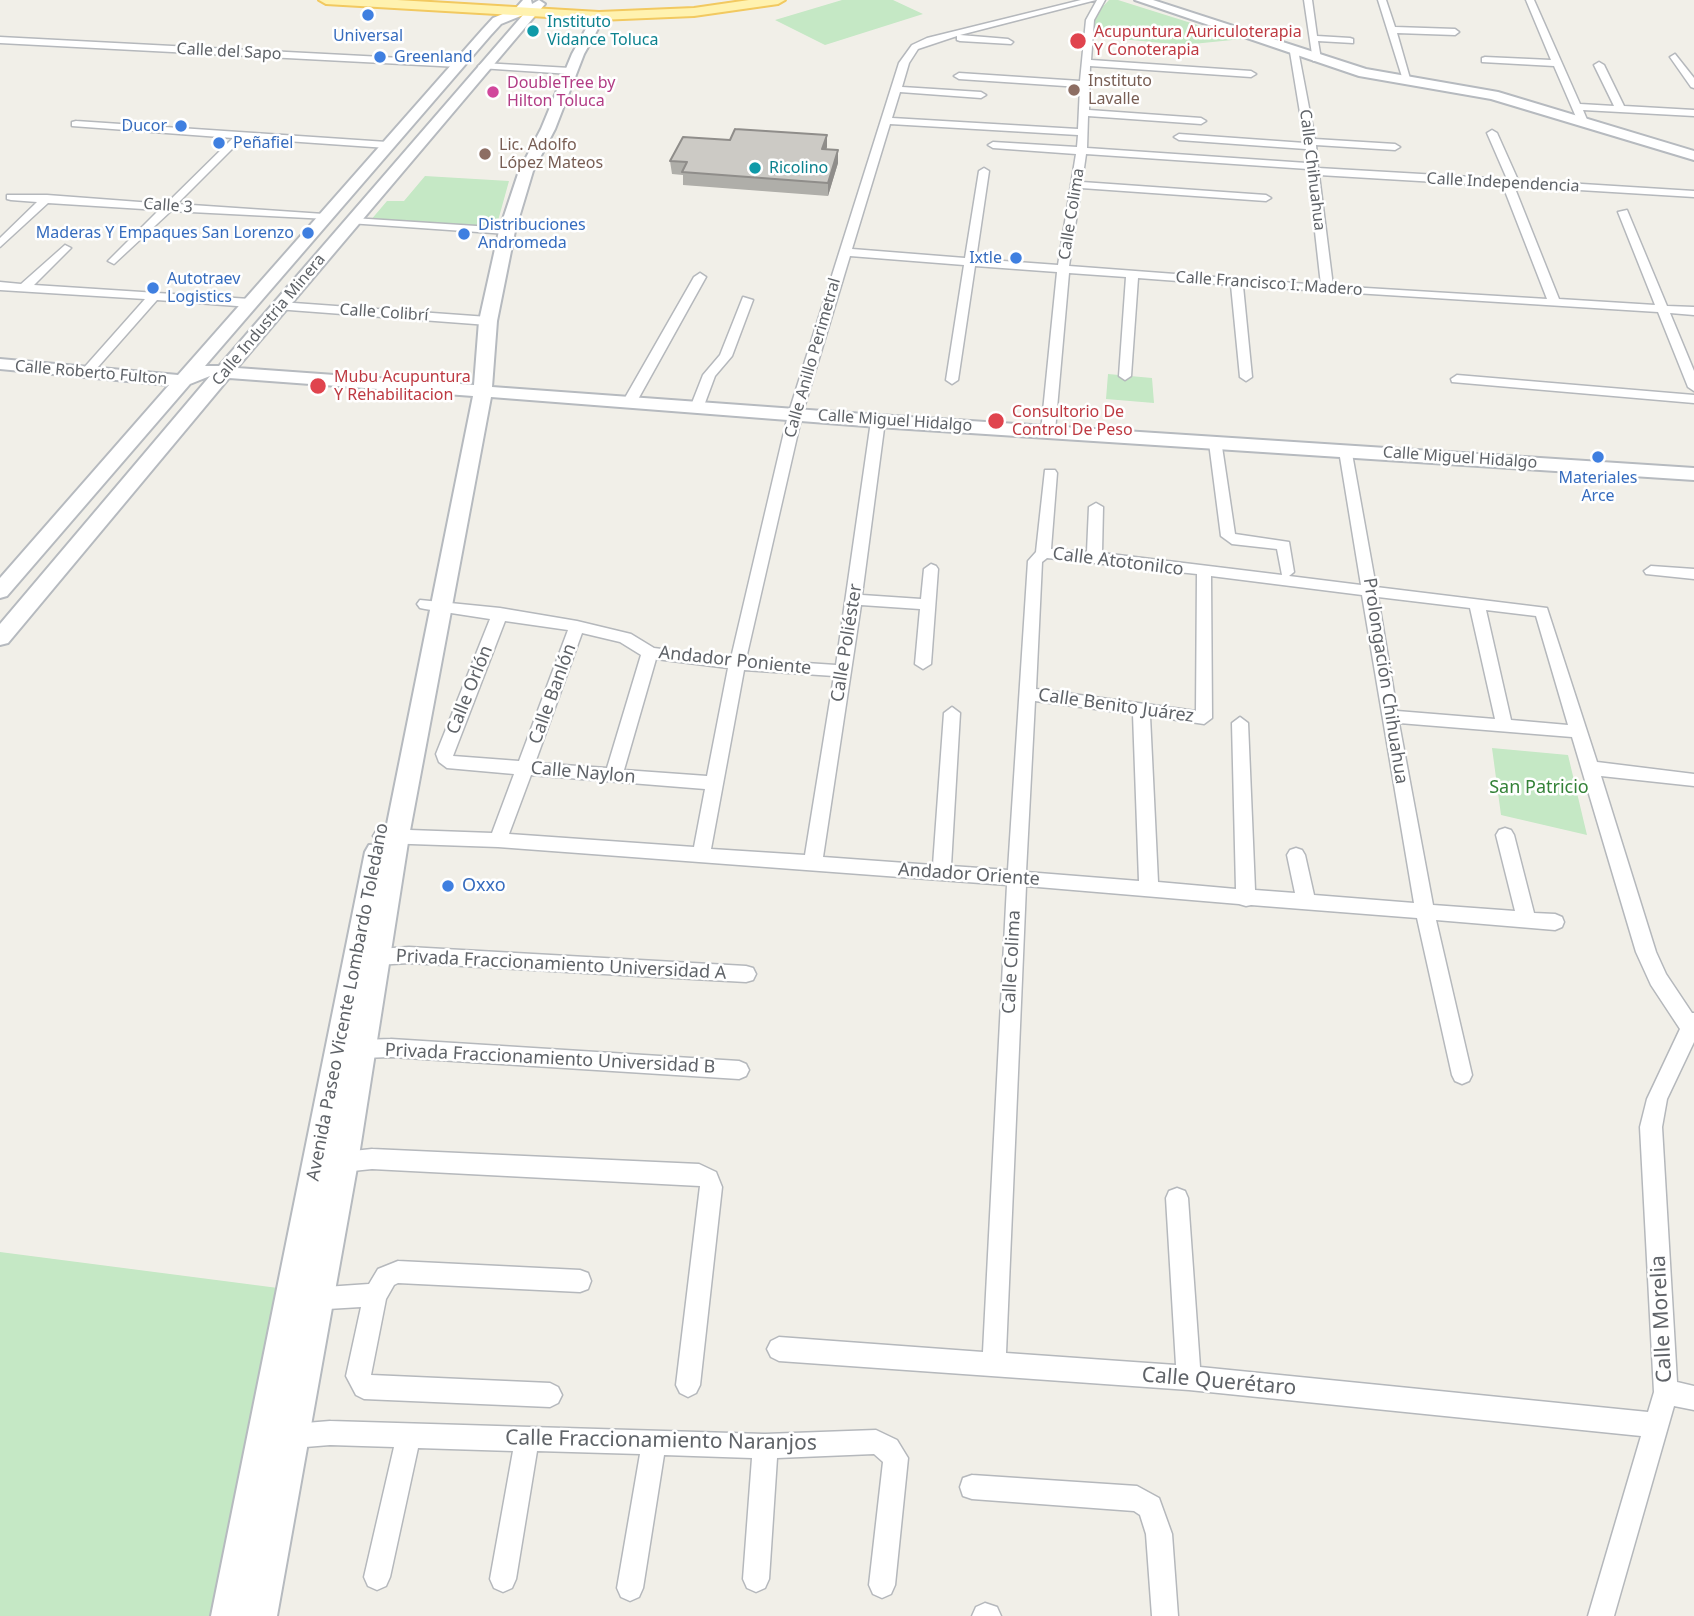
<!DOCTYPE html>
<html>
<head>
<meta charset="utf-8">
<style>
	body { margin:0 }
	canvas { display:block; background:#f1efe8 }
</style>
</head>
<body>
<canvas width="1694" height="1616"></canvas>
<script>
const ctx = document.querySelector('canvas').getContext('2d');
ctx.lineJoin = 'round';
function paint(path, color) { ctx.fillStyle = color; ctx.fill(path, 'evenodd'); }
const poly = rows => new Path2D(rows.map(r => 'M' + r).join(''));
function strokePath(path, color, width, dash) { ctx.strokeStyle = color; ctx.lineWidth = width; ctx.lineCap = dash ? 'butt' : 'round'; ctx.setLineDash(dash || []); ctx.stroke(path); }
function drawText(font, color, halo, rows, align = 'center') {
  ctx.font = font + ' "Noto Sans",sans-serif'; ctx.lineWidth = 5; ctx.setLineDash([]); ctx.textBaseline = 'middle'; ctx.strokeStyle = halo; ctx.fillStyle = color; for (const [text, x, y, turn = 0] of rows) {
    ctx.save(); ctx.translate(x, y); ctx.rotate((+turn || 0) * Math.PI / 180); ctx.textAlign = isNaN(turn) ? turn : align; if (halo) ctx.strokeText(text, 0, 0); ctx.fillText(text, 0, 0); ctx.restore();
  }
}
const green = poly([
	[842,0,893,0,923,14,825,45,775,20],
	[1109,0,1118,0,1242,39,1183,45,1100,37,1090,20],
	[425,176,509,181,496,228,370,221,387,201,404,201],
	[1108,374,1152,378,1154,403,1106,399],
	[1492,748,1568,755,1587,835,1501,815],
	[0,1252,278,1288,211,1616,0,1616]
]);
const street = poly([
	[1081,0,1096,0,960,35,1008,39,1013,42,1011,44,960,41,957,40,957,36,918,49,909,63,902,87,981,92,986,95,981,98,900,92,892,118,1078,129,1080,87,959,79,954,76,959,73,1080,81,1086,20,1097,0,1105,0,1094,20,1091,60,1251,71,1256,74,1251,77,1090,66,1089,110,1201,118,1206,121,1201,124,1088,116,1087,148,1307,163,1306,149,1179,140,1174,137,1179,134,1305,143,1290,52,1298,50,1315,139,1395,144,1400,147,1395,150,1316,145,1318,168,1507,179,1487,133,1492,130,1497,133,1518,180,1694,191,1694,197,1514,186,1559,299,1655,305,1618,212,1627,210,1667,306,1694,307,1694,315,1670,313,1694,371,1694,391,1688,387,1658,312,1243,286,1252,377,1246,381,1240,377,1231,285,1138,278,1131,376,1125,380,1119,376,1126,277,1069,273,1055,431,1048,435,1041,431,1057,272,975,266,958,380,952,384,946,380,964,265,850,256,802,415,746,659,836,665,871,421,878,417,885,421,862,595,921,599,924,569,931,564,936,566,938,569,931,664,923,669,915,664,920,609,861,605,823,857,933,865,944,713,952,707,960,713,951,866,1008,870,1028,561,1036,552,1045,470,1055,470,1057,473,1051,549,1087,552,1089,507,1096,503,1103,507,1102,553,1282,575,1277,549,1232,544,1221,536,1209,443,1211,440,1221,440,1235,534,1289,542,1294,572,1289,576,1361,585,1339,451,1346,447,1351,448,1376,587,1547,608,1597,762,1694,774,1694,786,1601,776,1656,952,1666,974,1692,1013,1694,1013,1694,1042,1667,1099,1662,1127,1677,1382,1694,1386,1694,1410,1674,1406,1614,1616,1588,1616,1641,1436,1189,1390,779,1361,771,1357,767,1349,771,1341,779,1337,983,1352,1007,885,498,847,382,843,376,841,373,836,376,831,382,829,492,833,514,774,447,768,439,762,436,754,490,619,425,609,420,608,417,604,420,600,500,608,577,621,631,634,654,648,731,658,788,415,899,63,912,45,927,38,1081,0],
	[890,124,1078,135,1077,147,993,142,988,145,993,148,1076,154,1058,265,976,259,989,171,984,168,979,171,965,258,852,249,890,124],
	[1086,154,1308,169,1321,285,1069,266,1081,188,1266,201,1271,198,1266,195,1082,182,1086,154],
	[1319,175,1503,186,1547,299,1333,286,1319,175],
	[1047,558,1197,574,1196,711,1036,689,1042,562,1047,558],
	[1211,576,1362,595,1414,903,1314,895,1305,855,1302,850,1296,848,1290,850,1287,855,1295,893,1255,890,1248,723,1240,717,1232,723,1236,889,1158,882,1150,716,1204,724,1212,718,1211,576],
	[1378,597,1470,608,1495,719,1397,711,1378,597],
	[1486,610,1536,616,1568,725,1511,720,1486,610],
	[505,621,568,630,519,761,453,756,505,621],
	[582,633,620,642,641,655,607,768,535,763,582,633],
	[656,659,728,668,707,776,624,770,656,659],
	[744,670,834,676,805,855,711,849,744,670],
	[1035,701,1133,714,1139,881,1026,872,1035,701],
	[1399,723,1572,737,1636,952,1651,985,1680,1029,1647,1099,1640,1127,1654,1392,1648,1412,1200,1367,1188,1198,1185,1191,1177,1188,1169,1191,1166,1198,1176,1365,1006,1353,1026,886,1239,904,1246,906,1251,905,1417,918,1452,1075,1455,1081,1462,1084,1469,1081,1472,1075,1436,920,1555,930,1562,927,1564,922,1562,917,1555,914,1534,913,1514,835,1511,830,1505,828,1499,830,1496,835,1515,911,1433,905,1399,723],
	[531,775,705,789,694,847,509,834,531,775],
	[1304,0,1312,0,1317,36,1350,38,1353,39,1353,43,1318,41,1321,59,1313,61,1304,0],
	[1378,0,1386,0,1395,27,1455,29,1459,32,1455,35,1397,33,1411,82,1403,80,1378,0],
	[1526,0,1534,0,1580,104,1614,106,1594,65,1599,62,1604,65,1624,106,1694,110,1694,116,1583,110,1588,122,1579,124,1554,66,1482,62,1482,58,1485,57,1551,60,1526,0],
	[0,37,459,61,464,64,459,67,0,43,0,37],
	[1675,54,1694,78,1694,88,1691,87,1670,57,1675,54],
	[483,63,570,68,575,71,570,74,480,68,478,66,483,63],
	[76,121,387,142,392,145,387,148,243,138,177,204,324,214,328,215,328,219,171,211,114,264,108,261,159,210,48,203,0,247,0,238,37,202,11,200,7,199,7,195,47,195,166,204,233,138,72,126,72,122,76,121],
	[353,218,507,228,513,231,507,234,349,223,347,221,353,218],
	[65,245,71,248,34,285,250,299,256,303,250,307,157,300,90,376,82,376,82,370,145,299,0,290,0,282,21,284,65,245],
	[700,273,706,277,636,403,629,407,624,406,622,403,694,277,700,273],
	[743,297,753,300,732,356,715,376,702,411,692,411,690,408,703,375,720,355,743,297],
	[280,302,488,317,494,321,488,325,276,309,274,306,280,302],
	[1457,375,1694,395,1694,403,1452,382,1451,379,1457,375],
	[1651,566,1694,569,1694,579,1646,574,1644,571,1651,566],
	[409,947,746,966,753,968,756,974,753,980,746,982,409,963,377,965,370,963,367,957,370,951,377,949,409,947],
	[391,1039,739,1061,746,1064,749,1070,746,1076,739,1079,391,1057,361,1058,354,1055,351,1049,354,1043,361,1040,391,1039],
	[372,1149,699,1164,716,1172,722,1187,700,1385,696,1393,688,1397,680,1393,676,1385,700,1186,372,1169,343,1172,335,1169,332,1162,335,1155,343,1152,372,1149],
	[398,1261,580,1270,588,1273,591,1281,588,1289,580,1292,398,1283,394,1285,386,1299,371,1375,550,1383,558,1387,562,1395,558,1403,550,1407,364,1399,356,1395,346,1376,361,1307,311,1310,303,1307,300,1299,303,1291,311,1288,369,1284,378,1269,398,1261],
	[330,1421,765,1434,876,1430,897,1440,908,1458,895,1585,891,1594,882,1598,873,1594,869,1585,883,1462,874,1454,777,1458,769,1579,765,1588,756,1592,747,1588,743,1579,752,1458,664,1455,643,1588,639,1597,630,1601,621,1597,617,1588,640,1454,537,1451,516,1579,512,1588,503,1592,494,1588,490,1579,513,1451,418,1448,390,1577,386,1586,377,1590,368,1586,364,1577,394,1447,330,1445,293,1448,284,1445,281,1436,284,1427,293,1424,330,1421],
	[972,1475,1137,1486,1159,1498,1172,1534,1178,1616,1152,1616,1146,1534,1140,1515,1134,1511,972,1499,963,1496,960,1487,963,1478,972,1475],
	[985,1603,997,1607,1001,1616,972,1616,976,1607,985,1603]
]);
const secondary = poly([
	[523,0,531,0,532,4,539,0,545,4,237,368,474,385,479,321,499,231,519,171,541,129,572,54,593,16,599,12,605,16,584,54,555,129,533,171,515,231,497,321,492,387,878,415,1694,468,1694,480,878,427,491,397,409,836,358,1162,277,1616,211,1616,365,852,369,845,383,844,473,396,229,378,8,643,0,645,0,624,210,376,190,384,7,596,0,598,0,578,169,385,0,369,0,359,178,375,482,30,493,18,515,9,523,0],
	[523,15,219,366,205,366,490,36,501,24,523,15],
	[1135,0,1153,0,1366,69,1498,92,1694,151,1694,160,1491,99,1359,76,1135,0]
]);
const primary = poly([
	[319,0,397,0,599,12,694,8,749,0,785,0,778,4,694,16,599,20,326,4,319,0]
]);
const wall = poly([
	[730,140,827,147,826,149,838,163,828,196,683,185,683,175,672,174,670,161]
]);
const shadedWall = poly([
	[827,135,827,147,822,162,822,149],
	[838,150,838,163,828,196,828,183]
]);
const building = poly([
	[735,129,827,135,822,149,838,150,828,183,682,172,687,162,670,161,683,137,730,140,735,129]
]);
const markers = [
	[368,15,7,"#3f7fe0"],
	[533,31,7,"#0f9aa8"],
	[1078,41,9,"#e0444e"],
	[380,57,7,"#3f7fe0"],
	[1074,90,7,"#8d6e63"],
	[493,92,7,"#d1479c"],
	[181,126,7,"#3f7fe0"],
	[219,143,7,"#3f7fe0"],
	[485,154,7,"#8d6e63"],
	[755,168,7,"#0f9aa8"],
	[308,233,7,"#3f7fe0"],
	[464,234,7,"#3f7fe0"],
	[1016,258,7,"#3f7fe0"],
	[153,288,7,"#3f7fe0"],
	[318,386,9,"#e0444e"],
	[996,421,9,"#e0444e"],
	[1598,457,7,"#3f7fe0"],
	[448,886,7,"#3f7fe0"]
];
const farCulturenames = [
	["Instituto",547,22],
	["Vidance Toluca",547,40],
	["Ricolino",769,168]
];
const farHealthnames = [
	["Acupuntura Auriculoterapia",1094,32],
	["Y Conoterapia",1094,50],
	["Mubu Acupuntura",334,377],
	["Y Rehabilitacion",334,395],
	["Consultorio De",1012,412],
	["Control De Peso",1012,430]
];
const farShopnames = [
	["Universal",368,36,"center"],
	["Greenland",394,57],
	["Ducor",167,126,"right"],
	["Peñafiel",233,143],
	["Distribuciones",478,225],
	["Andromeda",478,243],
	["Maderas Y Empaques San Lorenzo",294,233,"right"],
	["Ixtle",1002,258,"right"],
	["Autotraev",167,279],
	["Logistics",167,297],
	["Materiales",1598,478,"center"],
	["Arce",1598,496,"center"]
];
const farStreetnames = [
	["Calle del Sapo",229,52,3],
	["Calle Chihuahua",1312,170,83],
	["Calle Independencia",1503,183,3],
	["Calle 3",168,206,4],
	["Calle Colima",1072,214,-81],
	["Calle Francisco I. Madero",1269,284,4],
	["Calle Colibrí",384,313,4],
	["Calle Industria Minera",269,320,-50],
	["Calle Anillo Perimetral",813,358,-74],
	["Calle Roberto Fulton",91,373,5],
	["Calle Miguel Hidalgo",895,421,4],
	["Calle Miguel Hidalgo",1460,458,4]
];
const farEducationnames = [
	["Instituto",1088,81],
	["Lavalle",1088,99],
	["Lic. Adolfo",499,145],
	["López Mateos",499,163]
];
const farHotelnames = [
	["DoubleTree by",507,83],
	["Hilton Toluca",507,101]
];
const streetNames = [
	["Calle Atotonilco",1118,562,7],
	["Calle Poliéster",847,643,-81],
	["Andador Poniente",735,661,6],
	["Prolongación Chihuahua",1385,681,81],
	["Calle Orlón",470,690,-68],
	["Calle Banlón",553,694,-70],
	["Calle Benito Juárez",1116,706,8],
	["Calle Naylon",583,773,5],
	["Andador Oriente",969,875,4],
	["Calle Colima",1012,962,-87],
	["Privada Fraccionamiento Universidad A",561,965,3],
	["Avenida Paseo Vicente Lombardo Toledano",348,1002,-79],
	["Privada Fraccionamiento Universidad B",550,1059,3]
];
const parkNames = [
	["San Patricio",1539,788]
];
const shopNames = [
	["Oxxo",462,886]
];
const nearStreetnames = [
	["Calle Morelia",1662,1319,-93],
	["Calle Querétaro",1219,1382,5],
	["Calle Fraccionamiento Naranjos",661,1441,1]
];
paint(green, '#c5e8c5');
strokePath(street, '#b5b8bc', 3);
strokePath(secondary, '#b6babf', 4);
strokePath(primary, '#f2c960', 4);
paint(street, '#fff');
paint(secondary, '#fff');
paint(primary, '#fff2af');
paint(wall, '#afaea9');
paint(shadedWall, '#8f8d8a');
paint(building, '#cccac5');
strokePath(building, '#8f8d8a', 2);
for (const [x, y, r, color] of markers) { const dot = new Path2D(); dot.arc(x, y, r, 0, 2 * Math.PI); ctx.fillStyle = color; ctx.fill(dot); strokePath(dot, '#fff', 2.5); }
drawText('16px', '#0d838f', '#fff', farCulturenames, 'left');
drawText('16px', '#be3a42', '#fff', farHealthnames, 'left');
drawText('16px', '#366cbe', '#fff', farShopnames, 'left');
drawText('16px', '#5f6368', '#fff', farStreetnames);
drawText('16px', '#785e54', '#fff', farEducationnames, 'left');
drawText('16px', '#b23c85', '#fff', farHotelnames, 'left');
drawText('18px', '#5f6368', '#fff', streetNames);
drawText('18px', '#348238', '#fff', parkNames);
drawText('18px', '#366cbe', '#fff', shopNames, 'left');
drawText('21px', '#5f6368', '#fff', nearStreetnames);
</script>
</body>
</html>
